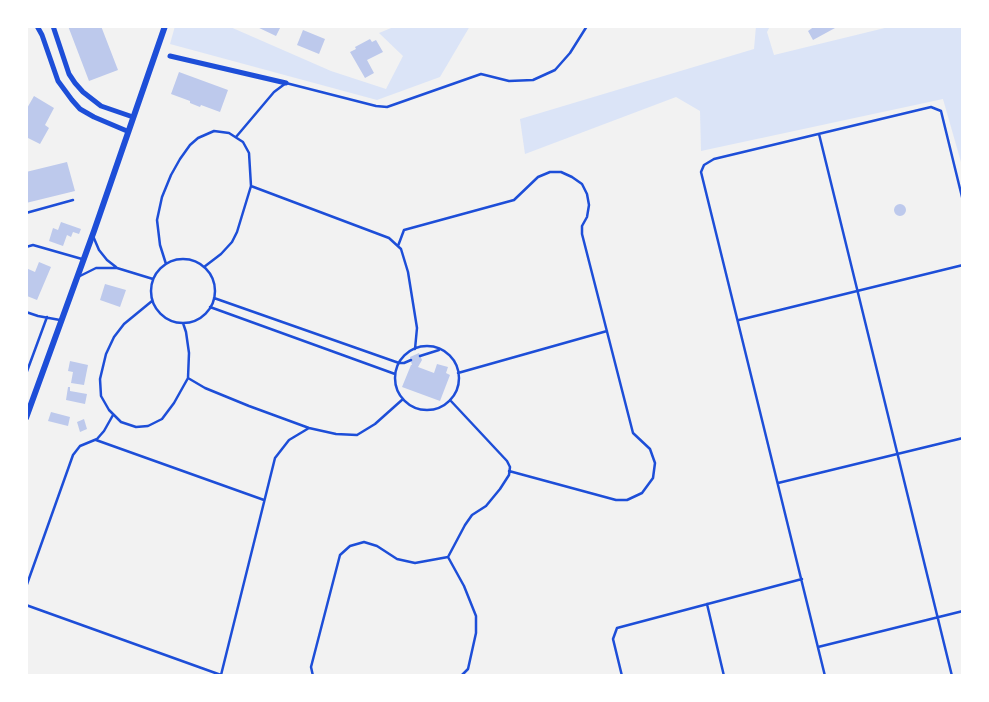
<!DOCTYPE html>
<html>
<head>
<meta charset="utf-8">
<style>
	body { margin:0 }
	#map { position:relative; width:989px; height:702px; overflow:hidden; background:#f2f2f2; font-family:"Space Grotesk",sans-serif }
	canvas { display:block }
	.frame { position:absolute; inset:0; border:28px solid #fff; pointer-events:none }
</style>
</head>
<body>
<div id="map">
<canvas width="989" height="702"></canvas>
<div class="frame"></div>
</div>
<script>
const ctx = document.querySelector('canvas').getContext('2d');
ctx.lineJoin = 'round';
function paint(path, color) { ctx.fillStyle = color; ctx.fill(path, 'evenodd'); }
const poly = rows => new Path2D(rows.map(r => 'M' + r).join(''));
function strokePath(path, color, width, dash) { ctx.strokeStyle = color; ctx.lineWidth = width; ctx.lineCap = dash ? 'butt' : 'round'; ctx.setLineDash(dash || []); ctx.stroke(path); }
const green = poly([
	[175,26,228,26,331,71,386,89,403,56,379,33,396,26,470,26,440,77,377,100,170,44],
	[756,26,770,26,767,32,774,55,893,26,963,26,963,161,961,162,943,99,701,151,700,111,676,97,525,154,520,119,754,49]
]);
const building = poly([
	[68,26,101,26,118,70,89,81],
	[255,26,281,26,276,36],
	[815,26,834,26,835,28,813,40,808,31],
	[303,30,325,39,319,54,297,45],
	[370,39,372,42,376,40,383,52,367,60,374,73,365,78,350,52,356,49,355,47],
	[179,72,228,90,220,112,201,105,200,107,190,103,190,101,171,94],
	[34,96,54,108,45,125,49,128,40,144,26,137,26,110],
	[67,162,75,191,26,203,26,172],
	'894 210a6 6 0 1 1 12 0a6 6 0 1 1-12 0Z',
	[61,222,81,229,79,234,73,232,71,237,67,235,63,246,49,241,53,228,58,230],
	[39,262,51,267,37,300,27,296,28,293,26,292,26,268,35,272],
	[105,284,126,290,120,307,100,300],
	[419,353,422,360,418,367,434,373,437,364,448,367,446,373,450,375,440,401,402,387,411,365,412,365,410,357],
	[70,361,88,365,84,385,71,383,73,372,68,371],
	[68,387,70,387,70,391,87,394,85,404,66,400],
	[51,412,70,417,68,426,48,421],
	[84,419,87,429,80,432,77,422]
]);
const service = poly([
	[26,27,27,26],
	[819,134,952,676],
	[236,137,274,92,286,83,376,106,387,107,481,74,509,81,533,80,555,70,570,53,587,26],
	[251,186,389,238,401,249,408,272,417,328,415,349],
	[26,213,73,200],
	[93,236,99,250,107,260,116,267],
	[398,246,404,230,514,200,538,177,550,172,561,172,572,177,582,184,587,194,589,205,587,217,582,226,582,234,633,433,650,449,655,463,653,478,642,493,627,500,616,500,509,471],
	[26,247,33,245,82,259],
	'151 291a32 32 0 1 1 64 0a32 32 0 1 1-64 0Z',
	[166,264,160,245,157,220,162,197,171,175,180,159,190,145,198,138,214,131,229,133,243,142,249,153,251,186,237,232,232,242,221,254,204,267],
	[78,277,96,268,117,268,153,279],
	[214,298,399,363,404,363,411,360],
	[152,301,124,324,114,337,106,354,100,379,101,396,109,410,121,422,136,427,148,426,162,419,174,403,188,378,189,353,186,332,183,323],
	[210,307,395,374],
	[26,312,38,316,60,320],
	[739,320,963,265],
	'395 378a32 32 0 1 1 64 0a32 32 0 1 1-64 0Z',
	[420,356,439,350],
	[458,373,607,331],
	[26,374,47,317],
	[188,378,205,388,249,406,309,428,336,434,357,435,375,424,403,399],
	[96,440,264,500],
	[778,483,963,438],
	[448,557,465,525,472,515,486,506,500,489,509,475,510,467,507,461,450,400],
	[26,587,73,455,80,446,97,439,104,431,113,415],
	[707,604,724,676],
	[26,605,221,675],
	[818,647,963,611],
	[224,676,221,675,275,458,289,440,309,428],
	[307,676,367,676],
	[313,676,311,667,340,555,350,546,364,542,377,546,397,559,415,563,448,557,464,586,476,616,476,633,468,669,461,676],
	[622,676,613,639,617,628,802,579],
	[825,676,701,172,704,165,714,159,931,107,941,111,963,201]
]);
const minor = poly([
	[37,26,42,35,58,81,72,100,80,109,94,117,127,131],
	[53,26,69,74,75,83,83,92,101,106,133,117],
	[170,56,286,83]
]);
const tertiary = poly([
	[26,418,94,231,165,26]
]);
paint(green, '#dbe4f7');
paint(building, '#bdc9ec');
strokePath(service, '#1d4ed8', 2.5);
strokePath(minor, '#1d4ed8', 5);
strokePath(tertiary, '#1d4ed8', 6);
</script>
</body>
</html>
